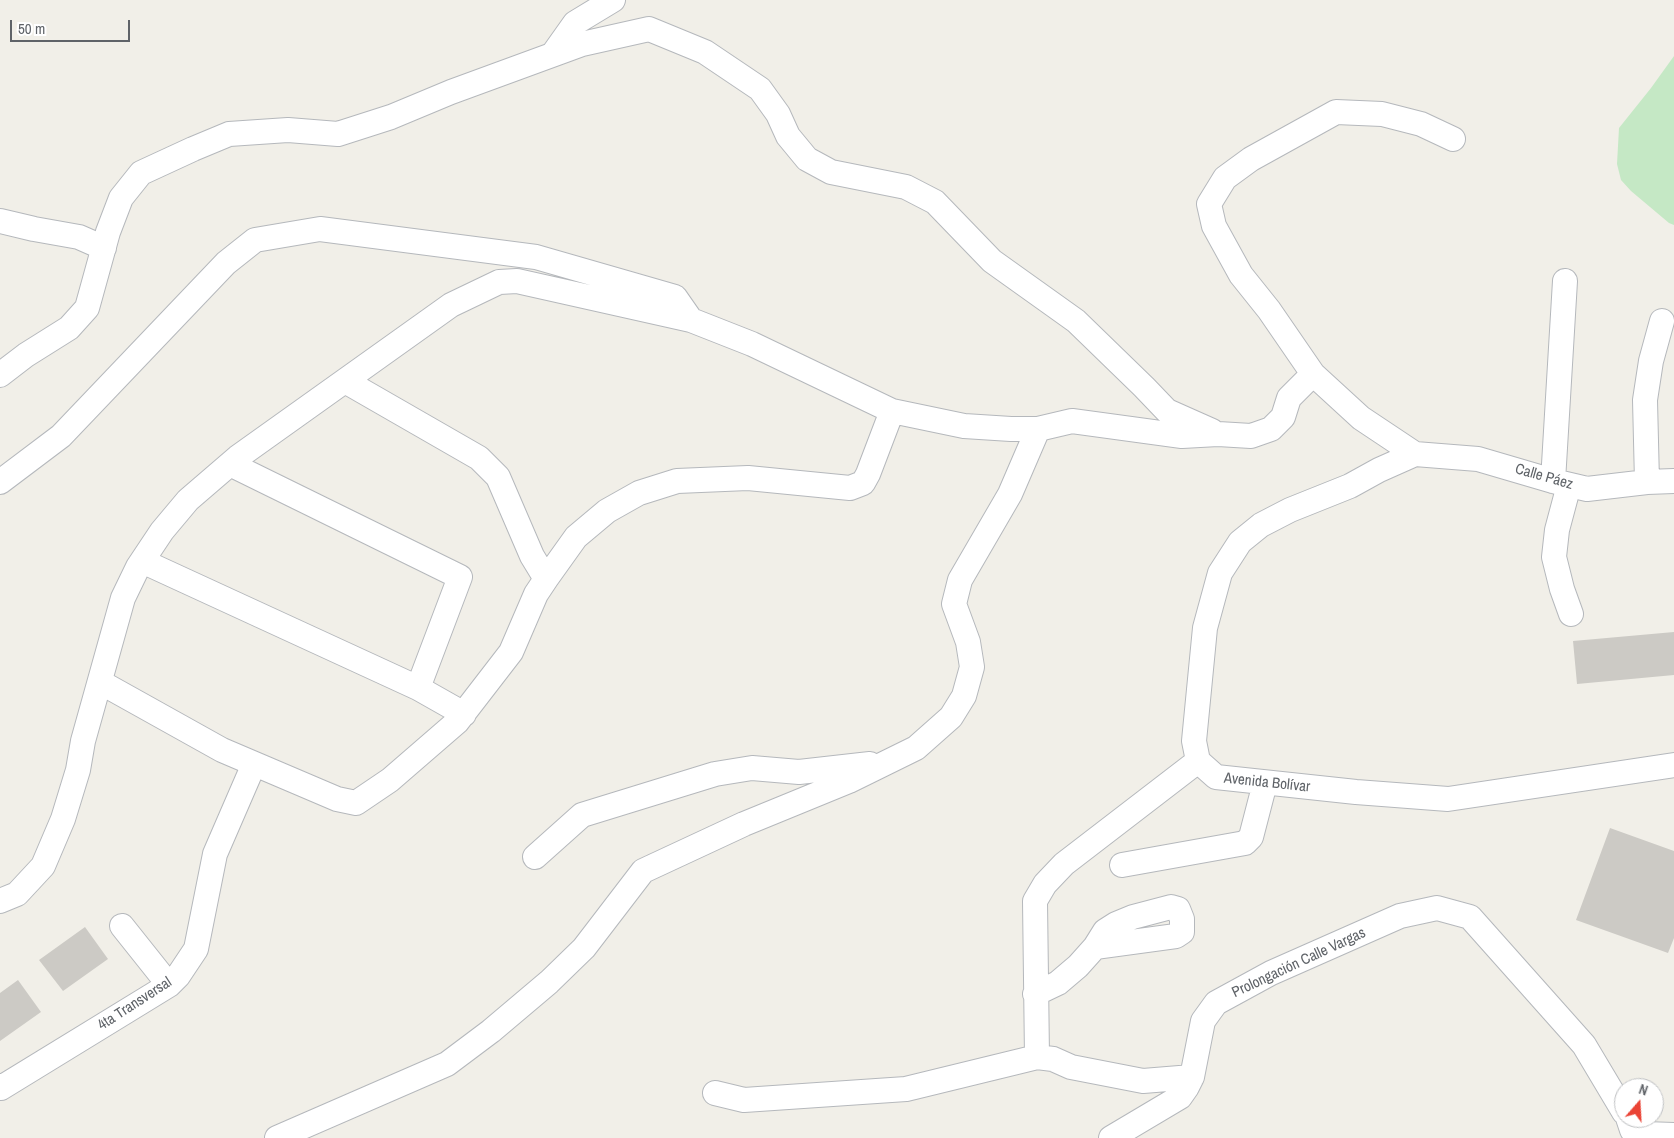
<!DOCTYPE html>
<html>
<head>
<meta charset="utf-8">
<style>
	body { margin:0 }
	#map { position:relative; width:1674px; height:1138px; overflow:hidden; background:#f1efe8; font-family:"Archivo Narrow",sans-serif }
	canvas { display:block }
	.north { position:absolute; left:1614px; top:1078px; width:50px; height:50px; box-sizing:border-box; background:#fff; border:1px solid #bfc1c3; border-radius:50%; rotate:19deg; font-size:14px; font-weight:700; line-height:20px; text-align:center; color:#5f6368 }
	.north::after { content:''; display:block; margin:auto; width:18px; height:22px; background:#ea4335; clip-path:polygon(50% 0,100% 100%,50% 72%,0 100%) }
	.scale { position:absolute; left:10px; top:20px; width:120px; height:22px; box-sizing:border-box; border:2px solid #5f6368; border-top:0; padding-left:6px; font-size:15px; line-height:18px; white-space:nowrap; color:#5f6368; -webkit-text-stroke:4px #fff; paint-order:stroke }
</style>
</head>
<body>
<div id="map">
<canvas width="1674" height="1138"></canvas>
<div class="north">N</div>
<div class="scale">50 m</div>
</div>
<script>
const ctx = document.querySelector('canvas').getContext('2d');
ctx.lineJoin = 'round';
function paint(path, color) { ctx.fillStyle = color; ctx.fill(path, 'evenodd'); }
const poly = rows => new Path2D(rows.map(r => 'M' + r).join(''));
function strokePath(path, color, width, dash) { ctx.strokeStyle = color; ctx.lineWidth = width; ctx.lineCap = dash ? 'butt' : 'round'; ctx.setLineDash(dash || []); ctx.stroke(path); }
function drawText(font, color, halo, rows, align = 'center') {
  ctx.font = font + ' "Archivo Narrow",sans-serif'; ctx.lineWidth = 4; ctx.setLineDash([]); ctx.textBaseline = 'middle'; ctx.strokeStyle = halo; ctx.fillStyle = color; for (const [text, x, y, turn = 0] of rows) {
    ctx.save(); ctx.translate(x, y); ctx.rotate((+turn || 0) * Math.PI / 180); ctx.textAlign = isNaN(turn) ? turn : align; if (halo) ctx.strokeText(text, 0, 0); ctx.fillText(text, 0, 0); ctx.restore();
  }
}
const green = poly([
	[1674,56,1674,225,1669,223,1631,191,1621,180,1617,164,1619,128,1651,88]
]);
const building = poly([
	[1674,632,1674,675,1577,684,1573,641],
	[1610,828,1674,851,1674,938,1668,953,1576,920],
	[85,927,108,959,63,991,39,960],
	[18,980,41,1012,0,1041,0,993]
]);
const minor = poly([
	[553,54,575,23,613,0],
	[1453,139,1421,124,1382,114,1336,112,1251,159,1225,178,1209,204,1214,226,1241,275,1269,310,1313,374,1361,418,1415,454,1478,459,1553,481,1587,489,1647,482,1674,481],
	[0,221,34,229,79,237,104,248],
	[0,375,26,355,69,328,87,308,108,232,121,198,141,173,193,149,229,134,288,130,338,134,391,117,451,92,582,44,649,29,705,52,760,89,778,114,788,136,807,159,831,172,906,187,935,202,992,261,1076,321,1144,387,1167,411,1212,431],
	[345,381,479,458,498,477,532,556,546,579],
	[1415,454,1379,470,1350,486,1290,510,1261,525,1240,542,1220,573,1205,628,1194,741,1198,761,1216,777,1356,792,1448,799,1674,765],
	[230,464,460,577,418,688],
	[1553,481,1565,281],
	[0,482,61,436,226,263,255,240,320,229,536,257,675,297,691,320],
	[1647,482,1645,400,1651,361,1662,321],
	[1569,485,1557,530,1554,557,1562,589,1571,614],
	[142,561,418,688,464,714],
	[100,682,222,750,337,799,356,803,390,780,457,722,511,652,536,594,546,579,576,537,607,511,639,493,677,481,748,478,850,488,863,483,868,474,892,411],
	[1198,761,1064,864,1045,884,1035,901,1037,1057,1053,1059,1071,1067,1143,1081,1192,1077,1203,1021,1216,1003,1271,973,1400,916,1437,908,1470,917,1584,1045,1624,1112],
	[535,857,582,815,715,774,752,768,799,772,870,764],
	[1122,865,1245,843,1251,837,1265,783],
	[0,901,17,894,43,866,63,819,78,770,83,741,123,598,138,567,162,531,188,500,238,457,451,305,499,282,517,281,691,320,752,344,892,411,964,426,1011,429,1038,429,1072,421,1182,436,1218,434,1251,436,1271,429,1283,417,1289,398,1313,374],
	[122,926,169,985],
	[1035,994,1058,983,1078,966,1095,947,1105,931,1116,924,1133,917,1171,907,1178,909,1182,919,1182,932,1176,936,1095,947],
	[0,1086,1,1088,169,985,178,976,196,949,215,854,254,764],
	[715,1093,744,1100,906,1089,1037,1057],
	[1628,1118,1632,1130,1645,1134,1674,1135],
	[277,1138,447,1064,491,1031,549,982,584,948,643,871,744,824,849,781,916,748,951,717,964,696,972,667,968,642,954,604,960,580,1010,494,1038,429],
	[1111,1138,1180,1097,1187,1087,1192,1077]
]);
const streetNames = [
	["Calle Páez",1544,477,16],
	["Avenida Bolívar",1267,783,6],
	["Prolongación Calle Vargas",1299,963,-25],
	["4ta Transversal",135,1004,-33]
];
paint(green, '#c5e8c5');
paint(building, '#cccac5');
strokePath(minor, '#b5b8bc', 26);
strokePath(minor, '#fff', 24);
drawText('15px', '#5f6368', '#fff', streetNames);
</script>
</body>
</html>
